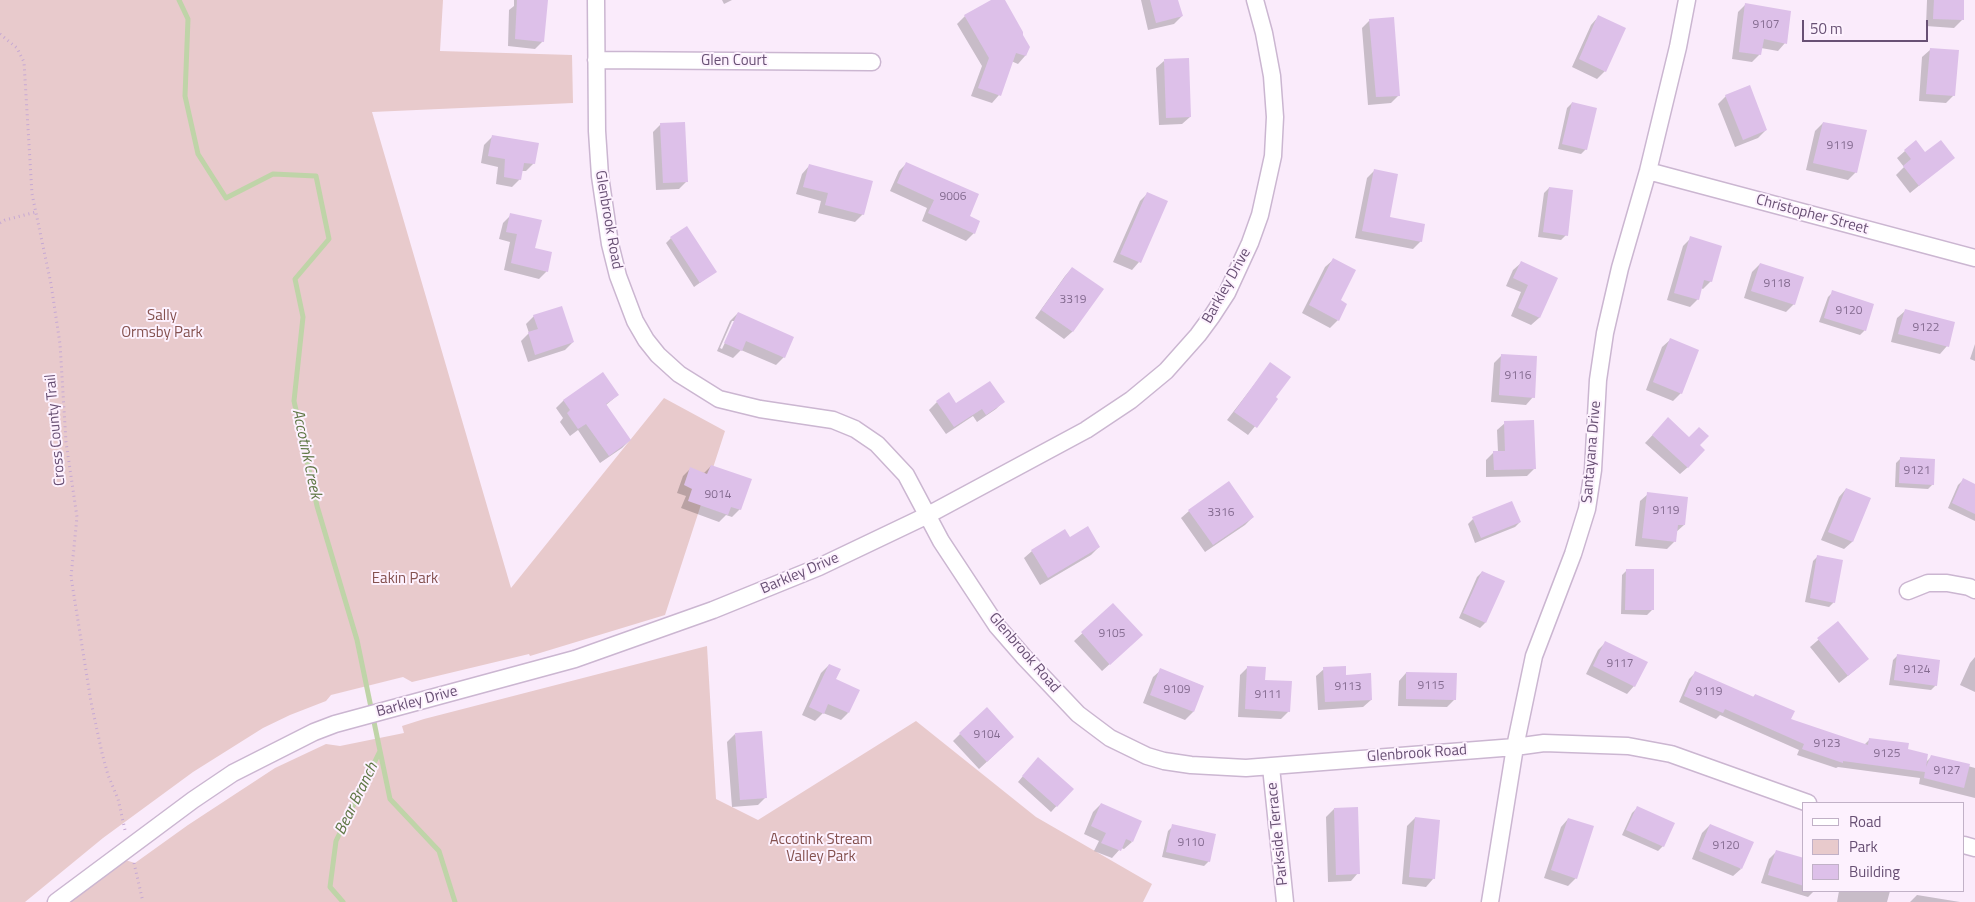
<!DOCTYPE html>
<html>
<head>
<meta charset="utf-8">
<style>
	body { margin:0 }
	#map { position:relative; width:1975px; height:902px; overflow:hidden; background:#faebfb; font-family:"Titillium Web",sans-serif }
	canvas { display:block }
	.legend { position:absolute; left:1802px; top:802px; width:162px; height:90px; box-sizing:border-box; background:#fdf1fe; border:1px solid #c1b1c7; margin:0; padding:6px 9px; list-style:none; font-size:15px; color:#685074 }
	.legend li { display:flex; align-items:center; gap:10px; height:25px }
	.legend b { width:25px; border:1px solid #c1b1c7 }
	.scale { position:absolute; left:1802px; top:20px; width:126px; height:22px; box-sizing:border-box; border:2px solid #685074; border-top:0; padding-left:6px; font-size:15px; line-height:18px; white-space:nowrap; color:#685074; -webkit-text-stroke:4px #fdf1fe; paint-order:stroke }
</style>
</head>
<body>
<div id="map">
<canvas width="1975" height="902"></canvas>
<ul class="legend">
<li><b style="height:6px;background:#fff"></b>Road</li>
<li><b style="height:14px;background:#e8cacc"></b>Park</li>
<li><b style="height:14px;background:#ddc0e9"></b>Building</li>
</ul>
<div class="scale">50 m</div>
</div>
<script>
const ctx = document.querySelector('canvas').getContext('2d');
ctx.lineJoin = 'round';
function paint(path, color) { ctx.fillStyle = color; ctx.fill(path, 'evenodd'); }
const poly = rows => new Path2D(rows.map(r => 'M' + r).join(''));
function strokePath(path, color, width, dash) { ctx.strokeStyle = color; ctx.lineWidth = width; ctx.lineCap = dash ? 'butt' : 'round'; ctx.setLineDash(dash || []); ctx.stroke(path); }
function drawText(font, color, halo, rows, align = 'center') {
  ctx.font = font + ' "Titillium Web",sans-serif'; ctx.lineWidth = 4; ctx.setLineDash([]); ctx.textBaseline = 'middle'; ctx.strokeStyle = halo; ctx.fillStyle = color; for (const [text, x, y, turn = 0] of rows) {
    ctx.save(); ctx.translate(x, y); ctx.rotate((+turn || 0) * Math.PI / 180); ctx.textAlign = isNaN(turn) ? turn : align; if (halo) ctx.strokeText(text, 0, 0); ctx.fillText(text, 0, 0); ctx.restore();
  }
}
const green = poly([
	[0,0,443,0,440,51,572,55,573,103,372,112,511,588,664,398,725,431,665,615,530,656,529,654,412,682,403,677,331,695,326,701,290,715,263,728,193,772,103,838,25,902,0,902],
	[707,646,716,799,758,820,916,721,1036,817,1152,884,1143,902,70,902,125,860,135,863,188,825,275,768,326,744,340,746,404,733,402,726,424,719]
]);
const shadow = poly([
	[514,0,547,0,543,41,535,49,508,46,509,10,514,6],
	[722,0,732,0,724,4],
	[993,0,1003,0,1028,47,1025,56,1018,64,1011,61,999,95,992,103,971,96,982,66,957,24,965,16],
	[1141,0,1177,0,1182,16,1174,24,1148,30],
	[1927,0,1963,0,1962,20,1954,28,1926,26],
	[1745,5,1785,43,1778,51,1761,48,1760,54,1752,62,1732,59,1738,12],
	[1598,17,1605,71,1597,79,1572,67,1591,25],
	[1370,20,1399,95,1391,103,1368,105,1362,28],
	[1930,50,1954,95,1946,103,1919,101,1922,57],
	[1164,61,1190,117,1182,124,1159,125,1156,68],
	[1726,96,1766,130,1758,138,1735,147,1718,104],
	[1572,103,1586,149,1581,154,1558,149,1567,108],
	[1823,123,1856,172,1848,180,1806,170,1815,131],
	[661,124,687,181,679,189,656,190,653,132],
	[492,137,534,163,526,171,521,171,520,179,512,187,496,184,498,167,481,163,484,145],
	[1905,151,1953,158,1910,193,1896,175,1904,167,1897,158],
	[907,163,968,217,974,233,966,241,922,221,927,208,890,191,899,171],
	[809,166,863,214,855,222,818,213,821,201,796,194,802,174],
	[1375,170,1388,218,1421,241,1413,249,1355,238,1367,178],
	[1549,188,1566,235,1561,240,1538,237,1544,193],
	[1148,193,1139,262,1132,270,1113,262,1140,201],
	[511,215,547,271,539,279,504,270,510,242,499,239,503,223],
	[671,238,715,272,694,287,666,243],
	[1691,238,1711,281,1703,289,1701,288,1698,299,1690,307,1667,300,1683,246],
	[1333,260,1339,301,1338,320,1330,328,1302,313,1325,267],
	[1521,263,1556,279,1539,318,1531,325,1511,316,1521,292,1506,286,1513,270],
	[1760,264,1794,304,1786,312,1744,298,1752,272],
	[1072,268,1102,289,1072,332,1064,339,1035,318,1065,276],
	[1833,292,1865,330,1860,335,1819,322,1828,297],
	[1905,311,1947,346,1940,354,1891,342,1897,318],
	[738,313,784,357,776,365,741,350,733,358,717,351,730,321],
	[732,321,735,321,722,349,720,348],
	[534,316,573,342,565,350,528,362,521,341,529,333,526,324],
	[1670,340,1681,393,1673,401,1646,390,1662,347],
	[1975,344,1975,361,1970,359],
	[1502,355,1533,397,1526,405,1491,402,1494,363],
	[1270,364,1274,398,1276,400,1248,435,1227,420],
	[618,395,606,405,630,440,622,448,600,463,578,430,570,436,560,422,563,418,556,408,564,400],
	[937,402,956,404,1003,402,996,409,977,422,973,416,946,434,929,410],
	[1505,423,1535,468,1527,476,1486,477,1486,460,1494,452,1498,452,1497,430],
	[1660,427,1688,467,1680,474,1645,443],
	[1901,458,1933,484,1928,489,1895,487,1896,463],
	[711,466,740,509,732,517,726,515,719,522,681,508,686,496,677,493,683,476,690,469,704,473],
	[1963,480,1975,486,1975,521,1948,508,1958,485],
	[1846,489,1869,499,1852,542,1844,549,1821,540,1839,497],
	[1648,494,1684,525,1675,533,1675,541,1667,549,1635,546,1640,501],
	[1189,511,1253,517,1245,525,1205,552,1181,518],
	[1473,519,1520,522,1515,527,1475,543,1468,524],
	[1070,539,1099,547,1091,555,1040,585,1024,558,1032,551],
	[1818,556,1834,602,1829,607,1805,602,1813,561],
	[1627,570,1652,610,1647,615,1621,614,1622,575],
	[1482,572,1485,623,1480,628,1459,618,1477,577],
	[1113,605,1133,643,1102,671,1074,641],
	[1838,623,1860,666,1839,683,1810,647],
	[1605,643,1634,686,1627,694,1586,674,1598,650],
	[1898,655,1936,685,1931,690,1889,685,1893,660],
	[1975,657,1975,692,1960,685,1970,663],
	[829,665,848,713,841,720,823,713,815,721,802,715,821,673],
	[1247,668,1264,681,1289,711,1281,719,1238,717,1240,675],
	[1324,669,1345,676,1371,700,1363,707,1318,710,1316,676],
	[1161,670,1203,686,1193,712,1185,720,1143,703,1153,677],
	[1406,673,1455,699,1447,707,1398,706,1399,681],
	[1695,673,1752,698,1755,695,1790,720,1864,745,1870,739,1907,750,1925,763,1932,756,1975,768,1975,798,1919,784,1920,778,1838,767,1836,768,1797,755,1799,750,1720,715,1716,719,1679,702,1689,679],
	[735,734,766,797,758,805,732,807,727,742],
	[960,734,1005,745,979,769,953,741],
	[1033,764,1072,789,1051,812,1018,782],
	[1101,804,1132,842,1124,849,1121,848,1112,858,1094,851,1099,841,1084,834,1093,812],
	[1637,808,1663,846,1658,851,1622,835,1632,813],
	[1334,809,1358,873,1351,881,1328,882,1326,817],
	[1415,818,1439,821,1433,879,1426,887,1402,884,1407,826],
	[1568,819,1576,878,1568,886,1544,878,1561,827],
	[1710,825,1741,869,1733,876,1692,859,1702,833],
	[1173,826,1209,861,1204,866,1162,857,1168,831],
	[1777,851,1804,860,1804,891,1814,891,1808,897,1761,883,1769,859],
	[1839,891,1890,891,1887,902,1837,902],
	[1917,895,1960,902,1910,902]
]);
const stream = poly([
	[179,0,188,19,185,96,198,154,226,198,273,174,316,176,329,239,295,279,303,317,294,401,317,506,357,640,390,799,439,851,455,902],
	[343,902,330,887,336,841,380,751]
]);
const building = poly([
	[517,0,548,0,544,42,515,39],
	[991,0,1005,0,1023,32,1023,35,1030,47,1026,56,1016,53,1001,96,978,88,989,58,964,15],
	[1150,0,1178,0,1183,16,1156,23],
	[1934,0,1964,0,1964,20,1933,19],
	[1745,3,1791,11,1787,44,1764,39,1761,55,1739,52],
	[1598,15,1626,28,1606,72,1579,59],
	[1394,17,1400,96,1376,97,1369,19],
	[1930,48,1959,50,1955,96,1926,94],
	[1189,58,1191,117,1166,118,1164,59],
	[1750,85,1767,130,1743,140,1725,95],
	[1572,102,1597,108,1587,150,1562,144],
	[685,122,688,182,663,183,660,123],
	[1823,122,1867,130,1857,173,1813,163],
	[492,135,539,143,535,164,524,163,521,180,504,177,505,159,488,156],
	[1916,140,1925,152,1941,140,1955,158,1919,186,1903,166,1911,159,1904,150],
	[906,162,979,194,970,216,980,221,975,234,928,213,934,200,897,183],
	[809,164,873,181,864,215,825,205,828,193,803,187],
	[1374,169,1398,174,1390,217,1425,224,1422,242,1362,231],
	[1549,187,1573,190,1568,236,1543,232],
	[1147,192,1168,201,1141,263,1120,254],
	[510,213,542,220,535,248,552,252,548,272,511,263,517,234,506,232],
	[687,226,717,272,700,283,670,237],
	[1690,236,1722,246,1712,282,1704,280,1699,300,1674,293],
	[1333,258,1356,270,1341,300,1347,304,1339,321,1309,305],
	[1521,261,1558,278,1540,318,1518,308,1528,285,1513,278],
	[1760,263,1804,277,1795,305,1751,291],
	[1072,267,1104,289,1073,332,1041,310],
	[1832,290,1874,304,1866,331,1824,318],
	[562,306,574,342,535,355,528,332,538,329,533,315],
	[1905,309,1955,322,1949,347,1898,334],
	[738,312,794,337,785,358,746,341,742,351,724,343],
	[1670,338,1699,350,1682,394,1653,382],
	[1501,354,1537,356,1535,398,1499,395],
	[1270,362,1291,377,1276,397,1278,399,1257,428,1234,412],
	[603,372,619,395,606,404,631,440,609,456,586,424,578,429,567,413,570,410,563,400],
	[990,381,1005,402,986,415,982,409,954,427,936,401,949,392,956,403],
	[1668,417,1689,437,1699,427,1709,436,1700,445,1705,450,1688,468,1652,435],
	[1534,420,1536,469,1494,470,1493,451,1505,451,1504,421],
	[1900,457,1935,459,1934,485,1899,483],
	[711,465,752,479,741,510,731,507,728,515,688,501,692,489,684,485,690,467,707,474],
	[1963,478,1975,484,1975,514,1952,503],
	[1229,481,1254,517,1213,545,1188,510],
	[1846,488,1871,498,1853,542,1828,532],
	[1647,492,1688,497,1685,525,1678,525,1676,542,1642,538],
	[1512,501,1521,522,1481,538,1472,517],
	[1088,526,1100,547,1048,578,1031,550,1065,529,1070,537],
	[1817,555,1843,560,1835,603,1810,598],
	[1626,569,1654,569,1654,610,1625,610],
	[1482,571,1505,581,1486,623,1463,613],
	[1113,603,1143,635,1110,665,1081,632],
	[1838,621,1869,659,1848,676,1817,638],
	[1605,641,1648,662,1635,687,1593,666],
	[1897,654,1940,660,1937,686,1894,680],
	[829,664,841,669,836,679,860,690,849,713,828,704,824,714,809,707],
	[1247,666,1266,667,1265,680,1292,681,1290,712,1245,709],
	[1346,666,1346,675,1371,673,1372,700,1325,702,1323,667],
	[1160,668,1204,686,1194,712,1150,695],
	[1695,671,1754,697,1755,694,1795,711,1791,719,1868,745,1869,738,1909,743,1908,749,1928,754,1926,767,1931,755,1970,764,1964,788,1924,778,1925,772,1843,761,1843,763,1802,749,1804,744,1725,709,1723,713,1684,696],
	[1406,672,1457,673,1456,700,1406,699],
	[987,707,1014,737,987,762,959,733],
	[762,731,767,798,740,800,735,733],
	[1038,757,1074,789,1057,807,1022,776],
	[1101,803,1142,821,1133,842,1126,839,1121,851,1101,843,1106,833,1091,826],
	[1637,806,1675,823,1664,847,1626,830],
	[1358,807,1360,874,1336,875,1334,808],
	[1415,817,1440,820,1435,879,1409,877],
	[1568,818,1594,826,1577,879,1551,870],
	[1172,824,1216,834,1210,862,1166,852],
	[1710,824,1754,842,1742,869,1699,851],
	[1776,850,1804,858,1804,886,1768,875]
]);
const path = poly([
	[0,34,17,48,24,62,32,194,51,284,60,344,66,442,77,517,71,577,91,702,102,753,108,775,118,799,125,830],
	[0,223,5,220,36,212],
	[134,863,143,902]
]);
const minor = poly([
	[596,0,597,131,600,176,610,244,618,276,635,321,646,340,658,355,679,374,719,399,760,409,833,420,855,429,877,444,906,475,941,541,997,626,1024,657,1078,714,1110,738,1147,756,1164,761,1191,765,1246,768,1515,747,1544,743,1628,746,1671,754,1808,803],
	[596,60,872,62],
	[1648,171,1975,258],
	[1908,591,1928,583,1947,583,1969,587,1975,590],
	[1271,767,1285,902],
	[1964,845,1975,848],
	[56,902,193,800,233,773,314,732,335,724,575,659,713,610,819,567,928,515,1086,430,1131,400,1166,371,1198,335,1212,316,1227,293,1250,243,1260,215,1273,156,1275,117,1272,76,1264,33,1255,0],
	[1490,902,1515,747,1534,656,1573,554,1587,509,1593,470,1598,380,1605,333,1620,268,1648,171,1678,47,1687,0]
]);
const numberNames = [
	["9107",1766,25],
	["9119",1840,146],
	["9006",953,197],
	["9118",1777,284],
	["3319",1073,300],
	["9120",1849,311],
	["9122",1926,328],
	["9116",1518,376],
	["9121",1917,471],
	["9014",718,495],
	["9119",1666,511],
	["3316",1221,513],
	["9105",1112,634],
	["9117",1620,664],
	["9124",1917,670],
	["9115",1431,686],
	["9113",1348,687],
	["9109",1177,690],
	["9119",1709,692],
	["9111",1268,695],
	["9104",987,735],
	["9123",1827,744],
	["9125",1887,754],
	["9127",1947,771],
	["9110",1191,843],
	["9120",1726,846]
];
const streetNames = [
	["Glen Court",734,61],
	["Christopher Street",1812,215,15],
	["Glenbrook Road",608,220,80],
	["Barkley Drive",1227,286,-61],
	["Cross County Trail",56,430,-95],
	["Santayana Drive",1592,452,-85],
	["Barkley Drive",800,574,-23],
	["Glenbrook Road",1024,653,49],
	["Barkley Drive",417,702,-15],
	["Glenbrook Road",1417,754,-4],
	["Parkside Terrace",1278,834,-96]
];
const parkNames = [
	["Sally",162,316],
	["Ormsby Park",162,333],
	["Eakin Park",405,579],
	["Accotink Stream",821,840],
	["Valley Park",821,857]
];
const waterNames = [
	["Accotink Creek",306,454,78],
	["Bear Branch",357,799,-64]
];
paint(green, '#e8cacc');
paint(shadow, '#0003');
strokePath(stream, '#bfd4a8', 5);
paint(building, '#ddc0e9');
strokePath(minor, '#cbb6d1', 19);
strokePath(path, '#c6a8d3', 3, [1, 4]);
strokePath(minor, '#fff', 16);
drawText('12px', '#856c91', null, numberNames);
drawText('15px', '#685074', '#fdf1fe', streetNames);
drawText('15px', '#84514f', '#fdf1fe', parkNames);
drawText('italic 16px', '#5e7745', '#fdf1fe', waterNames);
</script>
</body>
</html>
